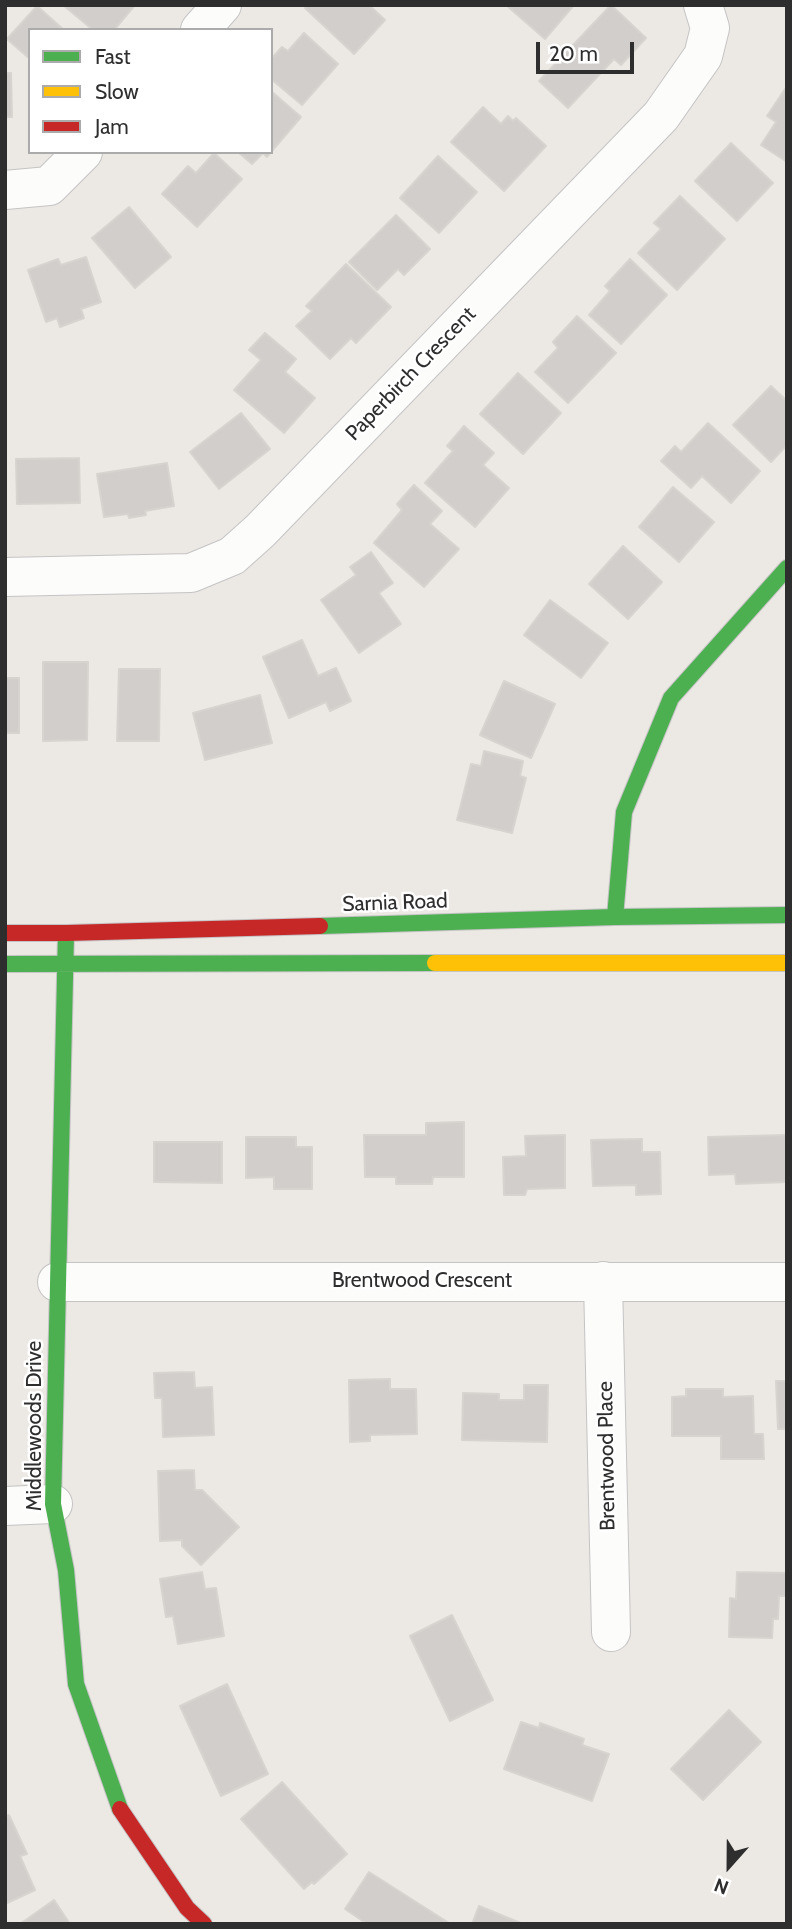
<!DOCTYPE html>
<html>
<head>
<meta charset="utf-8">
<style>
	body { margin:0 }
	#map { position:relative; width:792px; height:1929px; overflow:hidden; background:#ece8e4; font-family:Cabin,sans-serif }
	canvas { display:block }
	.frame { position:absolute; inset:0; border:7px solid #2e2e2e; pointer-events:none }
	.legend { position:absolute; left:28px; top:28px; width:245px; height:126px; box-sizing:border-box; background:#fff; border:2px solid #ababab; margin:0; padding:9px 12px; list-style:none; font-size:21px; color:#2e2e2e }
	.legend li { display:flex; align-items:center; gap:14px; height:35px }
	.legend b { width:35px; border:2px solid #ababab }
	.north { position:absolute; left:694px; top:1831px; width:70px; height:70px; -webkit-text-stroke:5px #fff; paint-order:stroke; rotate:201deg; font-size:19px; font-weight:700; line-height:28px; text-align:center; color:#2e2e2e }
	.north::after { content:''; display:block; margin:auto; width:24px; height:32px; background:#2e2e2e; clip-path:polygon(50% 0,100% 100%,50% 72%,0 100%) }
	.scale { position:absolute; left:536px; top:42px; width:98px; height:32px; box-sizing:border-box; border:4px solid #2e2e2e; border-top:0; padding-left:9px; font-size:21px; line-height:24px; white-space:nowrap; color:#2e2e2e; -webkit-text-stroke:5px #fff; paint-order:stroke }
</style>
</head>
<body>
<div id="map">
<canvas width="792" height="1929"></canvas>
<div class="frame"></div>
<ul class="legend">
<li><b style="height:9px;background:#4caf50"></b>Fast</li>
<li><b style="height:9px;background:#ffc107"></b>Slow</li>
<li><b style="height:9px;background:#c62828"></b>Jam</li>
</ul>
<div class="north">N</div>
<div class="scale">20 m</div>
</div>
<script>
const ctx = document.querySelector('canvas').getContext('2d');
ctx.lineJoin = 'round';
function paint(path, color) { ctx.fillStyle = color; ctx.fill(path, 'evenodd'); }
const poly = rows => new Path2D(rows.map(r => 'M' + r).join(''));
function strokePath(path, color, width, dash) { ctx.strokeStyle = color; ctx.lineWidth = width; ctx.lineCap = dash ? 'butt' : 'round'; ctx.setLineDash(dash || []); ctx.stroke(path); }
function drawText(font, color, halo, rows, align = 'center') {
  ctx.font = font + ' Cabin,sans-serif'; ctx.lineWidth = 5; ctx.setLineDash([]); ctx.textBaseline = 'middle'; ctx.strokeStyle = halo; ctx.fillStyle = color; for (const [text, x, y, turn = 0] of rows) {
    ctx.save(); ctx.translate(x, y); ctx.rotate((+turn || 0) * Math.PI / 180); ctx.textAlign = isNaN(turn) ? turn : align; if (halo) ctx.strokeText(text, 0, 0); ctx.fillText(text, 0, 0); ctx.restore();
  }
}
const building = poly([
	[63,5,135,5,114,30,93,30,63,5],
	[308,5,369,5,385,20,354,54,305,8,308,5],
	[506,5,574,5,545,39,506,5],
	[611,5,646,38,621,65,614,59,568,108,539,81,611,5],
	[37,6,64,30,30,30,30,59,7,39,37,6],
	[304,33,338,64,302,105,271,79,271,59,282,47,288,51,304,33],
	[5,73,11,73,12,117,5,117,5,73],
	[785,89,787,90,787,162,761,145,776,122,767,116,785,89],
	[271,91,301,117,271,152,271,91],
	[483,107,501,124,508,116,513,121,516,118,546,146,504,191,451,142,483,107],
	[731,143,773,183,737,221,695,181,731,143],
	[238,152,271,152,267,157,263,153,252,164,238,152],
	[214,153,242,179,197,227,162,194,188,166,196,173,214,153],
	[438,156,477,192,439,233,400,198,438,156],
	[680,196,725,239,677,290,638,253,661,229,654,223,680,196],
	[129,207,171,257,135,288,92,238,129,207],
	[396,215,430,249,404,275,398,269,377,290,349,262,396,215],
	[86,257,101,302,81,309,84,318,60,327,57,318,46,322,28,270,58,259,61,265,86,257],
	[630,259,667,295,621,344,589,315,610,291,605,286,630,259],
	[346,264,391,307,356,343,351,338,330,359,296,326,312,311,306,306,346,264],
	[577,316,616,353,568,403,535,372,558,348,553,342,577,316],
	[265,333,296,359,285,372,315,398,284,433,234,390,261,360,249,350,265,333],
	[518,373,561,413,523,454,480,414,518,373],
	[771,386,787,401,787,445,771,462,733,425,771,386],
	[241,413,270,449,219,489,190,452,241,413],
	[708,423,760,471,731,503,702,476,691,488,661,461,675,446,681,452,708,423],
	[464,426,494,453,483,465,509,488,475,527,425,483,453,451,447,446,464,426],
	[79,458,80,503,17,504,16,459,79,458],
	[167,463,174,506,145,511,146,515,129,518,128,514,104,517,97,474,167,463],
	[414,485,442,511,430,524,459,549,424,587,374,543,402,510,397,504,414,485],
	[673,487,714,522,679,562,639,527,673,487],
	[623,546,662,582,628,619,589,584,623,546],
	[371,552,393,583,379,593,401,624,359,653,321,600,356,575,350,567,371,552],
	[550,600,608,643,581,678,524,635,550,600],
	[302,640,318,676,336,668,351,701,330,711,326,702,289,718,263,657,302,640],
	[43,662,88,662,87,740,43,741,43,662],
	[119,669,160,669,159,741,117,741,119,669],
	[5,678,19,678,19,733,5,733,5,678],
	[504,681,555,704,531,758,480,735,504,681],
	[260,695,272,743,205,760,193,713,260,695],
	[484,751,523,761,520,776,526,778,512,833,457,820,471,764,481,766,484,751],
	[464,1122,464,1177,433,1177,432,1184,396,1184,396,1177,365,1177,364,1135,426,1135,426,1123,464,1122],
	[565,1135,565,1188,527,1189,525,1195,504,1195,503,1157,526,1156,525,1136,565,1135],
	[787,1135,787,1182,736,1184,735,1174,709,1175,708,1137,787,1135],
	[246,1137,296,1137,296,1147,312,1147,312,1189,274,1189,274,1177,246,1178,246,1137],
	[642,1139,642,1152,660,1152,661,1194,636,1195,636,1185,593,1186,591,1140,642,1139],
	[154,1142,222,1142,222,1183,154,1182,154,1142],
	[194,1372,195,1388,212,1387,214,1435,163,1437,162,1398,155,1398,154,1373,194,1372],
	[390,1379,390,1389,416,1389,417,1434,370,1435,370,1441,350,1442,349,1380,390,1379],
	[776,1381,787,1381,787,1429,778,1429,776,1381],
	[524,1385,548,1385,547,1442,462,1440,463,1393,499,1394,499,1400,524,1400,524,1385],
	[686,1389,723,1389,723,1397,753,1396,754,1434,763,1434,764,1459,721,1459,721,1436,672,1436,672,1397,686,1396,686,1389],
	[194,1470,195,1490,202,1490,239,1527,201,1565,182,1546,182,1540,160,1541,158,1471,194,1470],
	[202,1572,205,1589,216,1588,224,1636,178,1644,173,1616,166,1617,160,1579,202,1572],
	[737,1572,787,1573,787,1596,779,1596,778,1619,773,1619,772,1638,729,1637,730,1598,736,1599,737,1572],
	[452,1615,493,1700,450,1721,410,1636,452,1615],
	[227,1684,268,1774,221,1796,180,1706,227,1684],
	[729,1710,761,1742,703,1800,671,1769,729,1710],
	[521,1722,539,1728,540,1723,584,1739,582,1745,609,1754,592,1801,504,1769,521,1722],
	[282,1782,347,1854,314,1884,312,1882,304,1889,241,1819,282,1782],
	[9,1815,27,1854,20,1856,35,1890,5,1904,5,1817,9,1815],
	[369,1872,449,1923,367,1924,345,1909,369,1872],
	[54,1900,70,1924,20,1924,54,1900],
	[479,1906,523,1924,472,1924,479,1906]
]);
const street = poly([
	[200,30,222,5],
	[5,190,49,186,83,152],
	[5,577,191,573,232,556,260,531,661,116,703,56,710,28,703,5],
	[603,1281,611,1632],
	[57,1282,787,1282],
	[5,1506,53,1504]
]);
const fast = poly([
	[615,917,624,812,671,698,787,568],
	[320,926,615,917,787,915],
	[66,933,53,1504,66,1570,76,1684,120,1809],
	[5,964,435,963]
]);
const slow = poly([
	[435,963,787,963]
]);
const jam = poly([
	[5,933,66,933,320,926],
	[120,1809,187,1908,204,1924]
]);
const streetNames = [
	["Paperbirch Crescent",411,374,-46],
	["Sarnia Road",395,903,-2],
	["Brentwood Crescent",422,1281],
	["Middlewoods Drive",35,1426,-90],
	["Brentwood Place",607,1456,-91]
];
paint(building, '#d1cecb');
strokePath(building, '#d7d4d0', 2);
strokePath(street, '#c5c4c5', 40);
strokePath(fast, '#c5c4c5', 18);
strokePath(slow, '#c5c4c5', 18);
strokePath(jam, '#c5c4c5', 18);
strokePath(street, '#fcfcfb', 38);
strokePath(fast, '#4caf50', 16);
strokePath(slow, '#ffc107', 16);
strokePath(jam, '#c62828', 16);
drawText('21px', '#2e2e2e', '#fff', streetNames);
</script>
</body>
</html>
